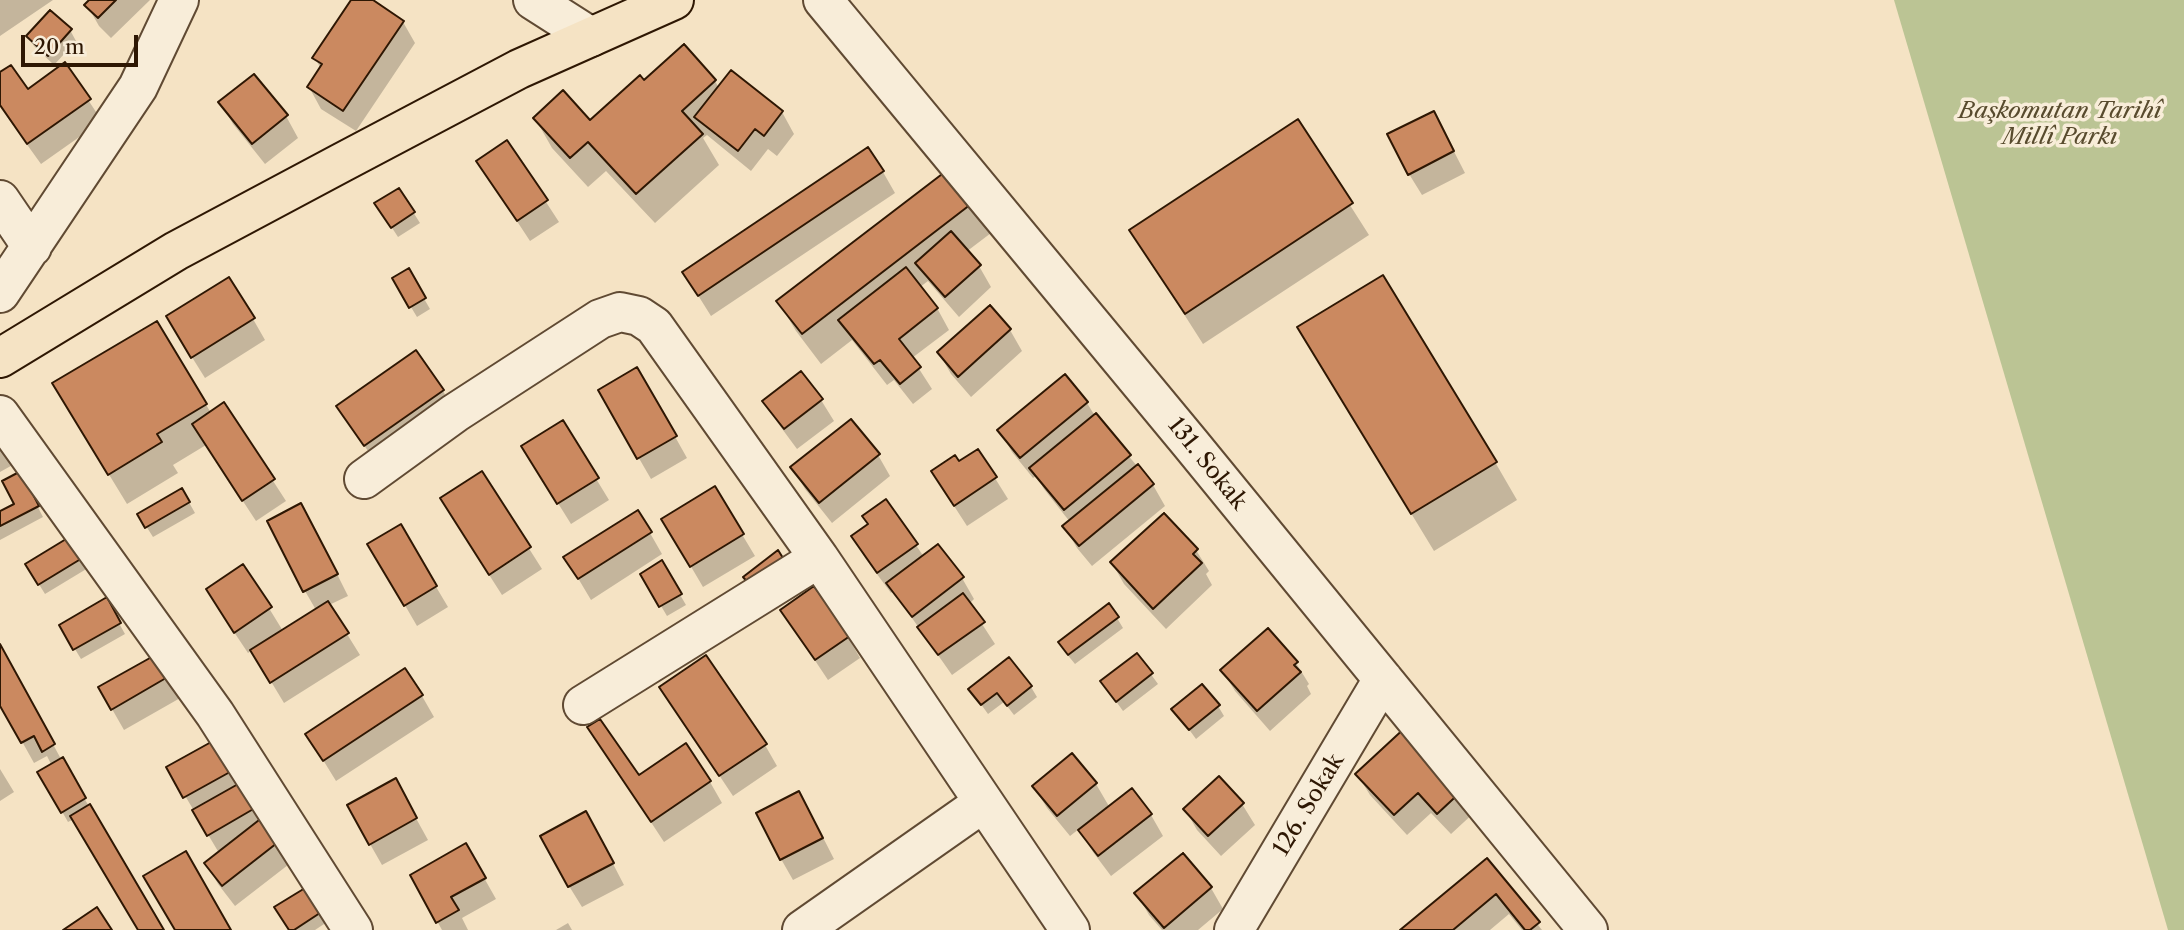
<!DOCTYPE html>
<html>
<head>
<meta charset="utf-8">
<style>
	body { margin:0 }
	#map { position:relative; width:2184px; height:930px; overflow:hidden; background:#f5e3c4; font-family:"Libre Caslon Text",serif }
	canvas { display:block }
	.scale { position:absolute; left:21px; top:35px; width:117px; height:32px; box-sizing:border-box; border:4px solid #2e1703; border-top:0; padding-left:9px; font-size:21px; line-height:24px; white-space:nowrap; color:#2e1703; -webkit-text-stroke:5px #f8edd9; paint-order:stroke }
</style>
</head>
<body>
<div id="map">
<canvas width="2184" height="930"></canvas>
<div class="scale">20 m</div>
</div>
<script>
const ctx = document.querySelector('canvas').getContext('2d');
ctx.lineJoin = 'round';
function paint(path, color) { ctx.fillStyle = color; ctx.fill(path, 'evenodd'); }
const poly = rows => new Path2D(rows.map(r => 'M' + r).join(''));
function strokePath(path, color, width, dash) { ctx.strokeStyle = color; ctx.lineWidth = width; ctx.lineCap = dash ? 'butt' : 'round'; ctx.setLineDash(dash || []); ctx.stroke(path); }
function drawText(font, color, halo, rows, align = 'center') {
  ctx.font = font + ' "Libre Caslon Text",serif'; ctx.lineWidth = 7; ctx.setLineDash([]); ctx.textBaseline = 'middle'; ctx.strokeStyle = halo; ctx.fillStyle = color; for (const [text, x, y, turn = 0] of rows) {
    ctx.save(); ctx.translate(x, y); ctx.rotate((+turn || 0) * Math.PI / 180); ctx.textAlign = isNaN(turn) ? turn : align; if (halo) ctx.strokeText(text, 0, 0); ctx.fillText(text, 0, 0); ctx.restore();
  }
}
const green = poly([
	[1894,0,2184,0,2184,930,2168,930]
]);
const shadow = poly([
	[0,0,53,0,0,36],
	[91,0,150,0,111,38,99,26,87,5],
	[353,0,370,0,403,22,415,43,356,131,321,109,309,87,321,69,315,58],
	[70,30,76,41,54,65,34,46,28,36],
	[65,65,102,121,41,164,0,107,0,74,27,91],
	[715,81,719,88,782,112,794,134,777,156,768,149,751,171,707,135,703,138,719,165,655,223,606,171,588,187,552,148,535,118,590,122,644,82],
	[221,103,286,116,298,138,265,164,233,124],
	[1297,122,1369,235,1203,344,1131,231],
	[1445,134,1465,173,1422,195,1409,174],
	[507,142,559,222,530,241,478,162],
	[883,172,895,193,711,316,684,273],
	[399,190,420,223,398,237,383,214],
	[974,202,991,233,966,252,979,266,991,287,959,317,928,281,920,287,937,308,949,330,912,358,932,389,913,404,894,380,887,385,852,340,821,364,796,331,778,301],
	[408,271,430,309,417,317,394,279],
	[990,307,1010,330,1022,351,971,397,951,374,939,353],
	[253,319,265,340,205,378,180,338],
	[157,323,211,413,224,405,286,501,256,521,206,445,173,465,178,473,127,504,72,414],
	[1321,365,1495,462,1517,500,1434,551],
	[637,369,687,458,651,479,600,391],
	[801,373,821,400,834,421,797,449,777,422,764,401],
	[443,391,455,412,378,466,338,406],
	[1087,403,1095,416,1153,485,1165,506,1092,566,1077,548,1065,527,1070,522,1044,489,1036,476,1033,478,1012,452,1000,431],
	[562,423,609,500,571,524,536,468],
	[0,432,18,462,0,472],
	[978,451,1008,499,967,526,945,492,959,464],
	[878,455,890,476,832,523,805,489,793,468],
	[20,473,43,517,0,540,0,513,16,505],
	[481,473,542,569,502,595,454,520],
	[714,488,755,556,703,587,663,519],
	[182,490,195,513,153,537,139,515],
	[886,501,924,557,962,578,974,599,969,604,995,644,952,675,893,591,891,593,865,558,853,537,869,525],
	[313,526,348,596,329,605,360,655,284,703,252,650,248,653,220,611,243,566,283,631,316,610,305,591],
	[400,526,448,607,417,626,370,545],
	[650,533,662,554,591,600,566,558],
	[71,539,88,568,45,594,27,565],
	[1196,550,1209,571,1206,574,1212,585,1166,629,1124,584,1112,563],
	[661,562,686,605,667,616,642,574],
	[106,600,125,634,81,659,61,626],
	[782,611,848,637,860,658,828,680],
	[1117,618,1123,628,1075,664,1066,653],
	[0,647,61,759,162,930,140,930,74,819,68,822,40,773,52,766,47,756,34,763,0,702],
	[165,651,189,693,124,730,100,688],
	[1137,655,1158,684,1123,711,1102,682],
	[1296,663,1309,684,1307,686,1311,694,1270,731,1235,691,1222,670],
	[1031,687,1037,697,1014,715,1004,702,988,714,970,689],
	[661,688,765,745,777,766,733,796],
	[422,696,434,717,336,781,307,734],
	[1218,706,1224,716,1196,739,1174,709],
	[1407,727,1477,810,1451,834,1431,813,1407,835,1370,795,1357,774],
	[589,728,638,778,710,782,722,803,664,842],
	[222,738,297,858,235,906,218,884,206,863,219,853,168,767],
	[1072,756,1096,784,1110,808,1151,815,1163,836,1111,876,1093,852,1079,829,1070,836,1047,808,1034,787],
	[0,769,14,792,0,801],
	[407,802,428,840,382,865,370,844],
	[1242,804,1255,825,1221,856,1197,830,1185,809],
	[811,814,834,859,793,880,781,859],
	[598,835,624,885,582,907,569,886],
	[466,846,496,899,462,918,468,930,442,930,412,876],
	[1487,860,1542,930,1522,930,1509,914,1490,930,1402,930],
	[1211,888,1223,909,1198,930,1162,930,1149,915,1137,894],
	[324,910,330,920,315,930,290,930],
	[568,923,572,930,556,930]
]);
const building = poly([
	[89,0,116,0,98,18,84,5,89,0],
	[351,0,373,0,404,21,343,111,307,87,322,64,312,58,351,0],
	[50,10,72,29,48,56,26,36,50,10],
	[684,44,716,80,682,111,703,134,636,194,588,142,570,158,533,118,563,90,590,120,640,75,644,80,684,44],
	[65,62,91,99,27,144,0,105,0,72,11,65,28,89,65,62],
	[731,70,783,111,764,136,755,129,738,151,694,117,731,70],
	[254,74,288,115,252,144,218,102,254,74],
	[1434,111,1454,151,1408,175,1387,134,1434,111],
	[1298,119,1353,203,1185,314,1129,230,1298,119],
	[507,140,548,200,517,221,476,161,507,140],
	[868,147,884,171,698,296,682,272,868,147],
	[950,168,975,201,802,334,776,301,950,168],
	[399,188,415,212,391,228,374,203,399,188],
	[951,231,981,265,945,297,915,263,951,231],
	[906,267,938,308,899,339,921,367,900,384,880,360,874,364,838,320,906,267],
	[409,268,426,298,409,308,392,278,409,268],
	[1383,275,1497,462,1411,514,1297,327,1383,275],
	[229,277,255,318,191,358,166,316,229,277],
	[990,305,1011,329,958,377,937,352,990,305],
	[157,321,207,404,157,434,162,442,108,475,52,383,157,321],
	[416,350,444,390,364,446,336,406,416,350],
	[637,367,677,436,637,459,598,390,637,367],
	[801,371,823,399,784,429,762,401,801,371],
	[1065,374,1088,402,1020,458,997,430,1065,374],
	[224,402,275,479,242,501,192,424,224,402],
	[1096,413,1131,455,1064,510,1029,468,1096,413],
	[851,419,880,454,819,503,790,467,851,419],
	[563,420,599,478,557,504,521,446,563,420],
	[978,449,997,477,954,506,931,471,955,455,959,461,978,449],
	[1138,464,1154,484,1079,546,1062,526,1138,464],
	[21,471,39,506,0,526,0,511,14,504,2,481,21,471],
	[482,471,531,547,489,575,440,498,482,471],
	[715,486,744,534,690,567,661,519,715,486],
	[182,488,190,502,145,528,137,514,182,488],
	[886,499,918,544,877,573,851,536,868,524,862,516,886,499],
	[301,503,338,574,303,592,267,521,301,503],
	[638,510,652,532,578,579,563,557,638,510],
	[1164,513,1198,549,1193,554,1202,563,1153,609,1110,562,1164,513],
	[401,524,437,586,404,606,367,544,401,524],
	[71,536,84,557,38,585,25,564,71,536],
	[938,544,964,577,912,617,886,583,938,544],
	[778,550,783,558,749,584,743,577,778,550],
	[662,560,682,594,659,607,640,574,662,560],
	[243,564,272,607,234,633,206,589,243,564],
	[814,586,850,636,815,660,780,610,814,586],
	[963,593,985,622,938,655,917,627,963,593],
	[107,597,121,623,73,650,59,625,107,597],
	[328,601,349,633,270,683,250,650,328,601],
	[1109,603,1119,617,1068,655,1058,642,1109,603],
	[1268,628,1298,662,1294,665,1301,672,1257,711,1220,670,1268,628],
	[0,644,55,744,42,752,34,736,21,743,0,706,0,644],
	[166,649,178,671,111,710,98,687,166,649],
	[1137,653,1153,673,1116,702,1100,681,1137,653],
	[706,655,767,744,719,776,659,687,706,655],
	[1009,657,1032,686,1007,706,997,693,981,705,968,689,1009,657],
	[405,668,423,695,323,761,305,734,405,668],
	[1202,684,1220,705,1189,730,1171,709,1202,684],
	[600,719,639,775,686,743,711,781,651,822,587,727,600,719],
	[1408,725,1466,787,1437,814,1418,793,1394,815,1355,774,1408,725],
	[222,736,239,767,183,798,166,767,222,736],
	[1072,753,1097,783,1057,816,1032,786,1072,753],
	[63,757,86,798,61,813,37,772,63,757],
	[1219,776,1244,803,1208,836,1183,809,1219,776],
	[396,778,417,818,369,845,347,805,396,778],
	[247,779,262,804,207,836,192,810,247,779],
	[1132,788,1152,814,1098,856,1078,830,1132,788],
	[799,791,823,838,780,860,756,813,799,791],
	[90,804,164,930,138,930,70,816,90,804],
	[586,811,614,863,568,887,540,836,586,811],
	[268,813,286,836,222,886,204,863,268,813],
	[466,843,486,878,451,897,459,910,436,923,410,875,466,843],
	[186,851,231,930,175,930,143,876,186,851],
	[1183,853,1212,887,1164,928,1134,893,1183,853],
	[1487,858,1540,922,1530,930,1525,930,1496,894,1453,930,1400,930,1487,858],
	[310,885,326,909,294,930,289,930,274,907,310,885],
	[97,907,112,930,63,930,97,907]
]);
const minor = poly([
	[533,0,591,37],
	[823,0,1190,443,1588,930],
	[0,200,32,247],
	[0,293,138,87,179,0],
	[0,415,215,714,353,930],
	[364,479,455,413,600,319,620,312,639,316,654,326,819,558,1070,930],
	[583,705,819,558],
	[802,930,983,803],
	[1234,930,1383,679]
]);
const major = poly([
	[0,358,176,251,341,163,519,69,674,0]
]);
const parkNames = [
	["Başkomutan Tarihî",2060,111],
	["Millî Parkı",2060,137]
];
const streetNames = [
	["131. Sokak",1207,464,51],
	["126. Sokak",1309,805,-59]
];
paint(green, '#bbc494');
paint(shadow, '#0003');
paint(building, '#cb8960');
strokePath(building, '#2e1703', 2);
strokePath(minor, '#604a33', 42);
strokePath(major, '#2e1703', 42);
strokePath(minor, '#f8edd9', 38);
strokePath(major, '#f5e3c4', 38);
drawText('italic 23px', '#584b2e', '#f8edd9', parkNames);
drawText('23px', '#2e1703', '#f8edd9', streetNames);
</script>
</body>
</html>
